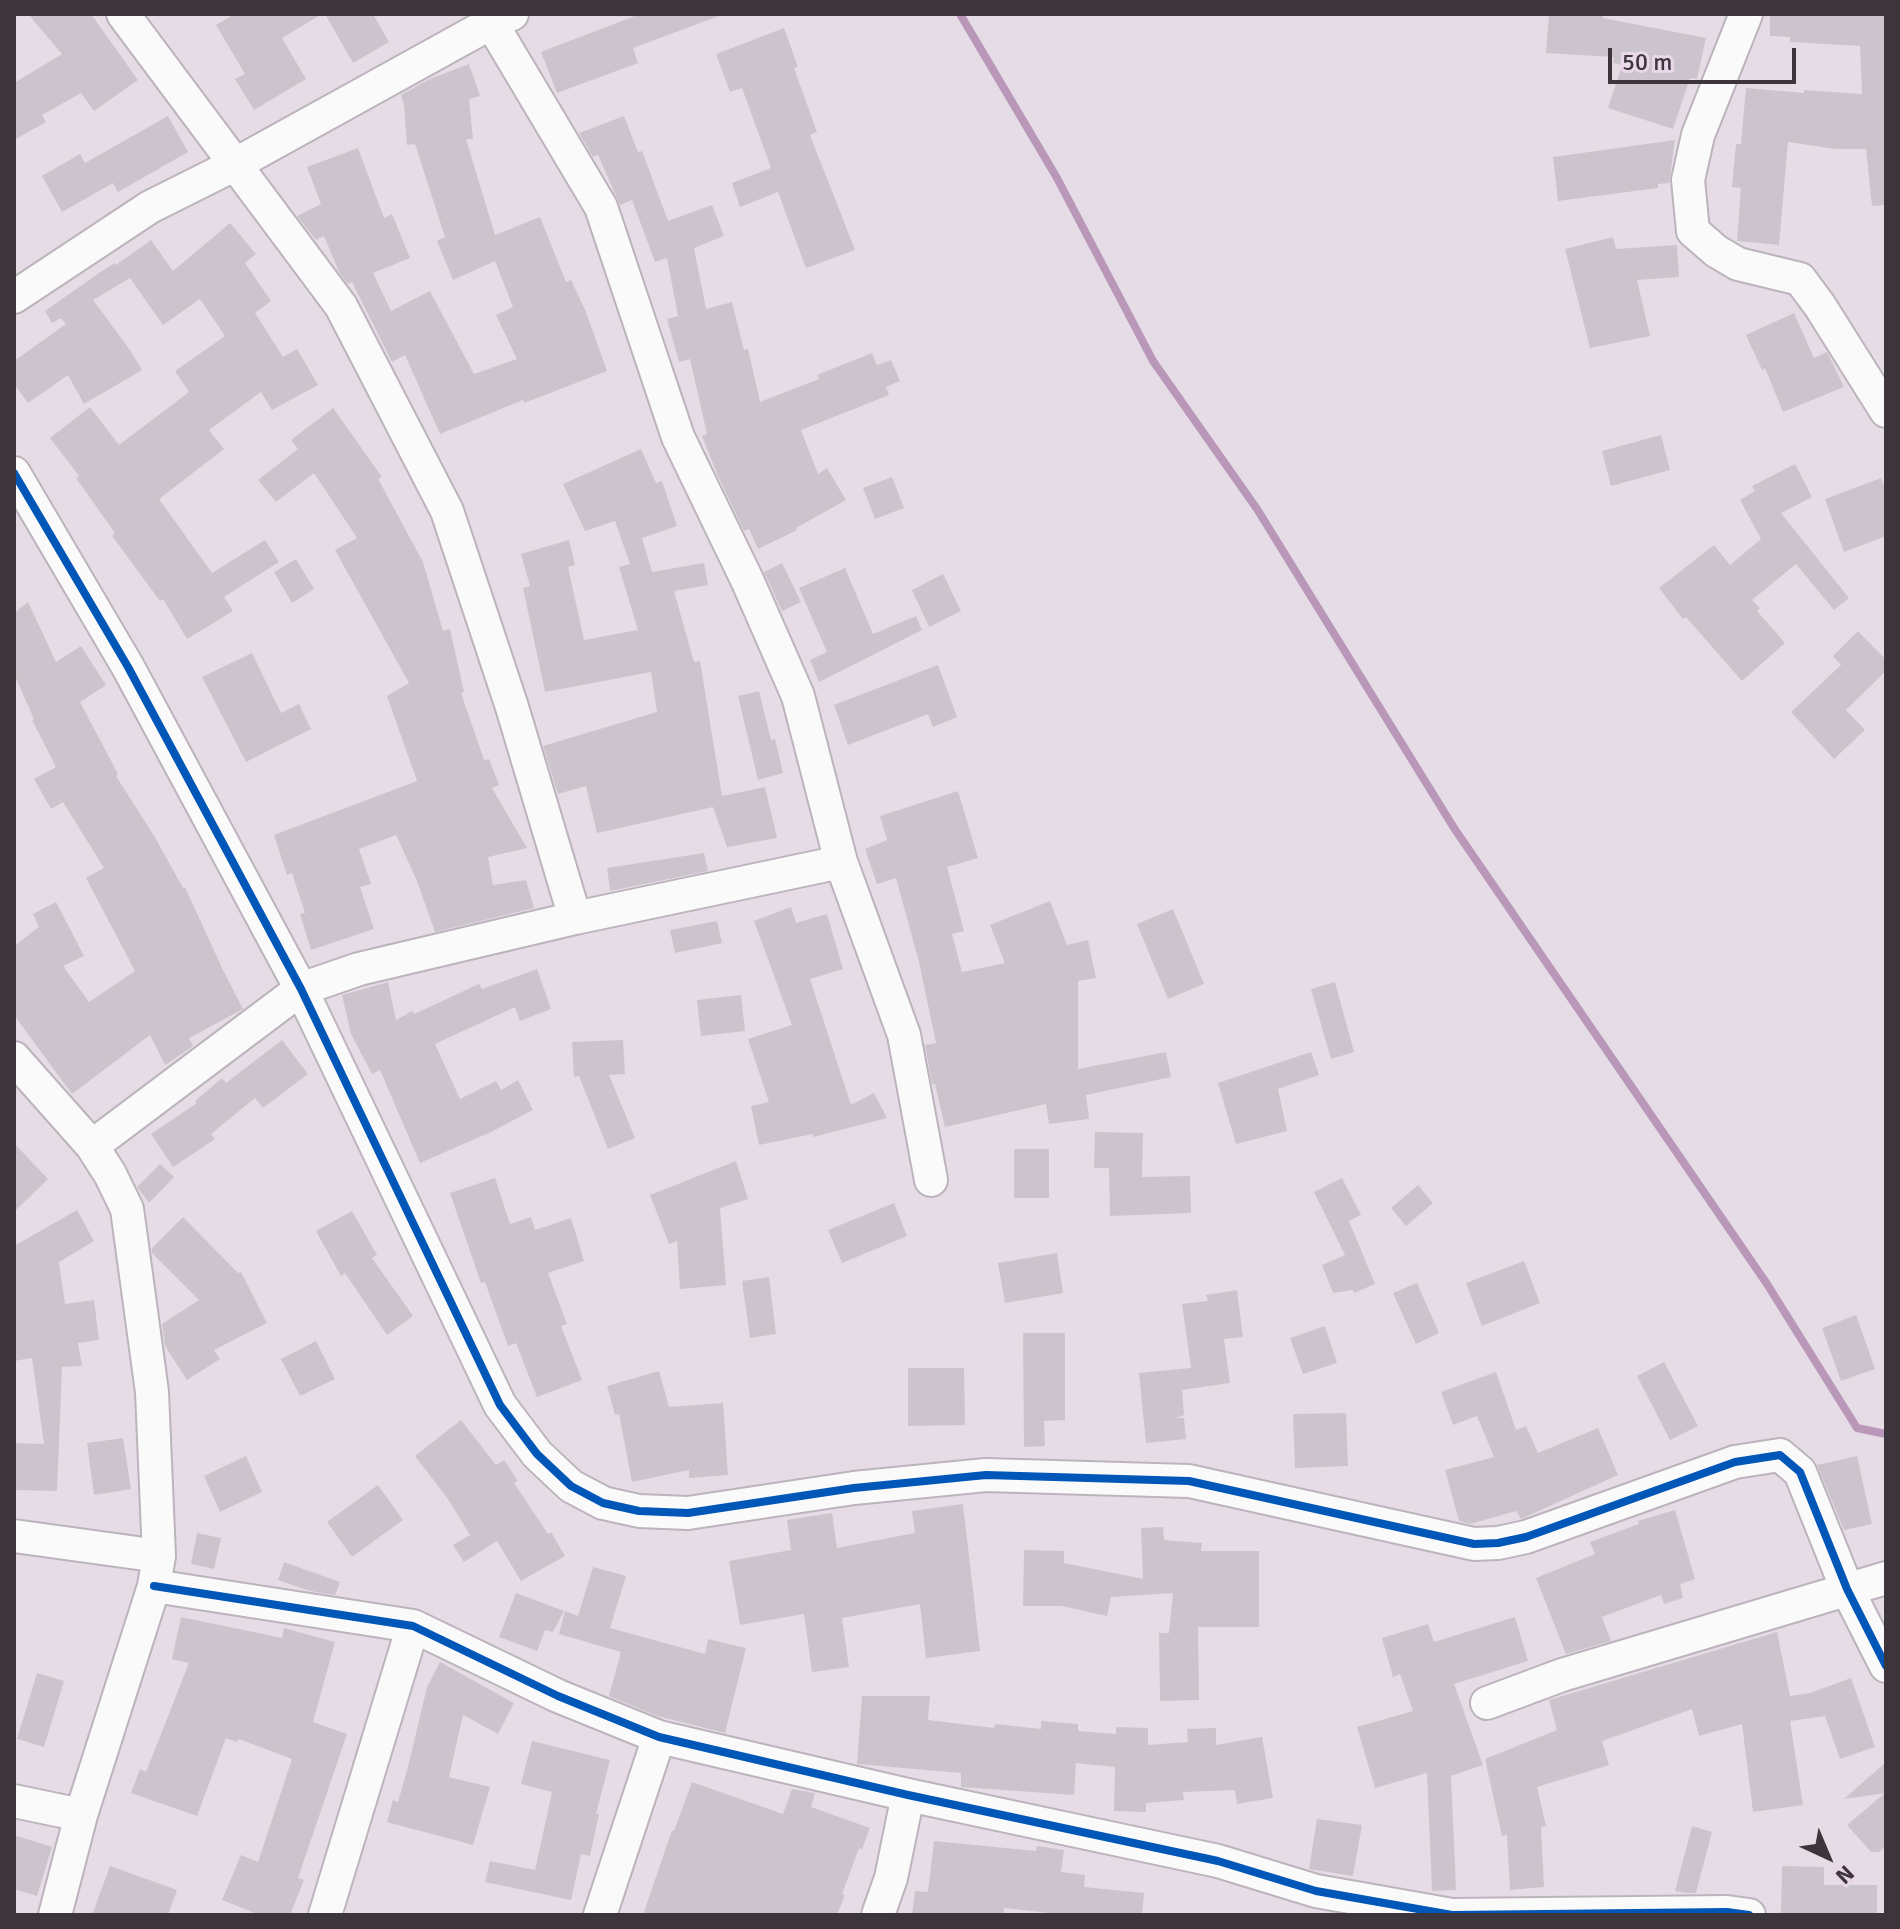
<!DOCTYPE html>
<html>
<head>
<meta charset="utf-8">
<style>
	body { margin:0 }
	#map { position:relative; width:1900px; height:1929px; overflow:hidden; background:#e6dce6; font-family:Signika,sans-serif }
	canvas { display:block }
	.frame { position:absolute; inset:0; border:16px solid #3c353c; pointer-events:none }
	.north { position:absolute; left:1788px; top:1817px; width:80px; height:80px; -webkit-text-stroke:6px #e9d8ea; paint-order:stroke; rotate:136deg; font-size:22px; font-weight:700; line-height:32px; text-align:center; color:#3c353c }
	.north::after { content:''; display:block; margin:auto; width:28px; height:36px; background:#3c353c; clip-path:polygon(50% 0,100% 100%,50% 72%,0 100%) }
	.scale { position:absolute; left:1608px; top:48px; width:188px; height:36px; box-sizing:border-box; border:4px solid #3c353c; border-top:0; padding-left:10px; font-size:24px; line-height:28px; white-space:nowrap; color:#3c353c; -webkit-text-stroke:6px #e9d8ea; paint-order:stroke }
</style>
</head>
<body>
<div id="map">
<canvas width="1900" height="1929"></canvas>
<div class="frame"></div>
<div class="north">N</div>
<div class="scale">50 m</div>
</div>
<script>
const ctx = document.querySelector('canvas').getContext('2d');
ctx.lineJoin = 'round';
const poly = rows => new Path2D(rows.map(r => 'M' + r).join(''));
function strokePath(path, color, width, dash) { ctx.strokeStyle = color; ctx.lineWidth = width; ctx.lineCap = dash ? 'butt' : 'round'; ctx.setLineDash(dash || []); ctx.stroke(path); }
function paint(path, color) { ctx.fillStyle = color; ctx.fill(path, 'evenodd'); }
const stream = poly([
	[960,14,1057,178,1153,361,1257,509,1454,828,1767,1284,1857,1428,1886,1434]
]);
const building = poly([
	[28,14,91,14,138,80,94,111,81,93,42,115,46,122,14,140,14,83,62,54],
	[235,14,322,14,282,38,306,79,254,110,235,79,245,74,216,25],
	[325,14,373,14,389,42,353,63],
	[640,14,718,14,719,16,633,48,638,63,557,93,541,52],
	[1549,14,1603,14,1603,18,1706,38,1697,79,1690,78,1673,129,1608,108,1622,65,1613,63,1614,57,1546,53],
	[1770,14,1886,14,1886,205,1872,206,1866,149,1835,149,1788,142,1779,245,1737,241,1741,188,1732,187,1736,144,1741,144,1746,88,1804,93,1804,90,1862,94,1860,46,1790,42,1790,37,1770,36],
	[784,28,798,67,794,68,817,132,810,135,855,250,806,268,778,192,740,207,732,183,771,168,742,88,730,92,716,54],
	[469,64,480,96,469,99,473,139,466,139,495,235,540,217,566,282,571,280,586,312,607,371,524,403,523,400,440,434,405,355,392,362,352,282,348,284,339,272,324,236,316,240,297,216,321,204,307,167,358,148,384,218,392,214,410,258,373,273,391,311,430,291,474,374,517,359,496,315,513,307,495,261,453,280,437,241,445,237,415,144,407,145,404,105,401,95,430,79],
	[168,116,188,152,118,192,113,183,62,212,42,176,80,154,85,163],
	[624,116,638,152,642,151,668,221,712,205,724,236,694,248,706,309,732,302,744,350,748,349,760,402,819,379,817,375,872,353,877,365,891,360,900,381,886,387,889,395,801,430,818,474,827,468,846,500,796,528,797,530,758,549,749,529,744,531,718,476,702,436,707,434,690,359,679,362,667,319,678,316,667,258,655,262,632,200,620,205,598,155,593,157,579,133],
	[1675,140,1669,183,1658,184,1658,188,1558,201,1553,157],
	[230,223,256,254,245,263,271,301,255,313,283,357,297,349,318,385,272,410,261,392,209,430,224,449,159,499,212,573,265,540,279,562,224,597,233,611,187,639,163,599,160,601,112,536,115,533,76,478,79,476,50,438,90,407,119,445,189,392,175,371,225,336,200,299,163,325,130,278,93,300,130,350,142,370,84,404,68,375,28,403,14,384,14,361,66,324,61,318,52,323,45,311,99,273,115,263,116,265,151,240,173,271],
	[1613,237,1616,249,1677,245,1679,277,1637,280,1650,336,1590,348,1565,249],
	[1794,313,1814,358,1827,352,1844,387,1783,412,1765,368,1762,370,1746,335],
	[333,408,382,477,378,479,423,562,443,631,450,629,464,692,461,693,484,760,489,759,499,785,492,788,527,848,488,857,493,885,526,880,534,908,435,932,417,881,396,835,359,849,371,884,360,887,374,929,311,950,300,914,305,913,292,873,287,875,274,835,417,781,387,696,409,683,335,550,357,538,314,473,276,502,258,480,298,449,291,440],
	[1661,435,1670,470,1611,486,1602,451],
	[641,449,656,483,662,481,677,526,642,538,652,572,704,563,708,585,674,591,694,662,700,661,722,796,765,787,777,838,727,847,713,807,597,833,586,786,558,794,543,746,657,712,651,672,545,692,523,588,530,586,521,554,569,540,575,565,568,567,584,640,638,630,619,567,630,564,615,521,585,531,563,484],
	[1795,464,1812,497,1781,513,1849,598,1834,610,1796,564,1752,600,1760,608,1757,611,1785,643,1742,681,1686,617,1683,619,1659,588,1714,545,1730,565,1761,539,1740,500,1755,491,1752,486],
	[892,477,904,508,875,519,863,488],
	[1881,478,1886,491,1886,536,1844,552,1825,499],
	[296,559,314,589,292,603,274,572],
	[782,563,801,602,782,611,764,572],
	[845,568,873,634,916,616,922,630,819,682,810,660,827,652,799,588],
	[943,574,961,611,929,627,912,590],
	[28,602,56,662,81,646,106,685,80,702,118,774,116,776,156,839,183,888,185,887,223,970,243,1009,189,1038,193,1046,165,1065,150,1035,72,1094,14,1015,14,946,39,927,33,914,56,902,84,956,63,966,89,1002,135,971,86,878,104,868,63,802,51,809,34,779,56,767,32,720,34,719,14,674,14,613],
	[1858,631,1886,660,1886,671,1846,710,1865,730,1834,759,1791,712,1841,665,1833,656],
	[252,653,281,713,299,704,311,729,246,762,202,677],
	[938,665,957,717,933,727,928,714,848,745,834,705],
	[759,691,771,740,775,739,783,773,758,780,738,696],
	[958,791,978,858,947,867,964,931,952,934,962,972,1005,963,990,925,1050,901,1067,945,1088,940,1096,978,1078,981,1078,1069,1166,1052,1171,1077,1086,1095,1089,1119,1049,1124,1046,1104,945,1127,935,1084,932,1084,925,1045,936,1043,919,962,896,878,877,884,865,849,887,840,880,816],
	[704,853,708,871,610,891,607,868],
	[791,907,796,923,827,914,843,969,810,979,851,1105,874,1093,887,1118,813,1137,813,1134,759,1145,751,1106,769,1102,748,1039,792,1025,754,921],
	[1173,909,1204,984,1168,999,1137,924],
	[717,921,722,943,675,953,670,930],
	[537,969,551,1009,520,1021,515,1007,435,1044,460,1099,496,1081,501,1090,518,1080,533,1110,489,1133,420,1163,380,1070,372,1074,351,1034,342,995,388,982,396,1020,412,1011,414,1014,479,984,482,989],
	[1335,982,1354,1052,1331,1059,1311,989],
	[741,995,745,1031,701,1036,697,1000],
	[282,1040,308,1074,263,1108,255,1098,211,1134,215,1139,173,1167,151,1134,197,1103,195,1101,222,1078,226,1083],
	[623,1040,625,1074,609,1075,635,1138,608,1149,579,1076,574,1077,572,1042],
	[1311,1052,1319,1075,1278,1089,1287,1131,1236,1144,1218,1083],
	[1095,1132,1143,1133,1142,1177,1190,1176,1191,1213,1110,1216,1109,1168,1094,1168],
	[14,1143,48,1179,14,1212],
	[1014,1149,1049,1149,1049,1198,1014,1198],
	[736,1161,748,1199,720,1208,726,1285,680,1289,677,1241,669,1244,650,1195],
	[160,1164,174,1177,149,1203,137,1187],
	[495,1178,510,1224,531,1217,535,1230,571,1218,584,1261,548,1273,567,1324,561,1326,582,1380,537,1397,516,1343,508,1346,485,1282,481,1283,450,1193],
	[1342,1178,1361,1215,1349,1221,1375,1284,1354,1293,1353,1290,1333,1293,1322,1265,1345,1255,1314,1192],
	[1418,1185,1433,1203,1406,1226,1391,1208],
	[894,1203,907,1236,842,1263,828,1230],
	[77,1210,94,1241,59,1262,65,1304,94,1300,99,1340,78,1343,82,1366,62,1367,57,1491,14,1490,16,1443,44,1444,32,1358,14,1361,14,1246],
	[352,1211,377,1255,372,1258,413,1316,387,1335,345,1273,341,1276,316,1231],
	[183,1217,238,1273,241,1272,267,1323,214,1350,220,1359,187,1380,165,1346,162,1324,199,1300,152,1253,152,1248],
	[1057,1253,1063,1293,1005,1303,998,1263],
	[1524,1261,1540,1303,1482,1326,1466,1283],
	[769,1277,776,1334,750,1338,742,1281],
	[1417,1283,1439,1333,1416,1344,1393,1293],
	[1237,1290,1243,1337,1224,1339,1230,1383,1182,1390,1184,1415,1175,1418,1184,1418,1186,1439,1146,1443,1139,1373,1191,1368,1182,1304,1208,1301,1206,1295],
	[1856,1315,1875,1369,1841,1381,1822,1328],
	[1325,1326,1337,1363,1303,1374,1290,1338],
	[1023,1333,1065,1333,1065,1420,1044,1421,1045,1446,1024,1447],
	[316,1341,335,1379,300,1396,281,1359],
	[1664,1362,1698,1426,1670,1440,1637,1376],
	[908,1368,964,1368,965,1425,908,1426],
	[659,1371,669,1407,723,1403,728,1475,689,1478,689,1470,632,1482,619,1414,615,1415,607,1386],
	[1496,1372,1516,1430,1526,1426,1538,1453,1598,1428,1618,1475,1521,1519,1516,1511,1470,1524,1459,1521,1445,1470,1494,1457,1477,1416,1453,1425,1441,1392],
	[1346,1413,1348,1466,1295,1468,1293,1414],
	[461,1420,496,1465,504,1460,518,1481,514,1483,548,1534,551,1532,565,1556,521,1581,497,1541,464,1562,453,1545,470,1535,448,1499,415,1456],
	[123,1438,131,1489,94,1495,87,1443],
	[246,1456,262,1492,220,1512,204,1476],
	[1857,1456,1872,1524,1844,1530,1817,1465],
	[378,1485,403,1520,352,1557,327,1522],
	[963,1504,980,1651,926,1658,920,1604,842,1618,849,1667,812,1672,804,1614,740,1625,729,1561,791,1550,787,1520,832,1513,837,1548,915,1533,912,1511],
	[1675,1510,1695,1579,1680,1584,1683,1598,1664,1604,1661,1595,1602,1617,1611,1641,1566,1654,1536,1578,1595,1554,1590,1542,1639,1524,1638,1521],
	[1163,1527,1164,1540,1202,1543,1201,1551,1259,1551,1259,1627,1198,1627,1199,1700,1160,1701,1159,1633,1169,1633,1173,1593,1111,1597,1107,1616,1062,1606,1023,1606,1024,1550,1064,1551,1064,1563,1143,1579,1141,1528],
	[197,1533,221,1538,214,1569,191,1564],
	[284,1562,340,1582,335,1595,310,1591,278,1580],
	[593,1567,626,1576,610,1628,705,1654,708,1639,746,1648,725,1733,657,1716,609,1696,621,1652,559,1634,565,1611,578,1616],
	[516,1593,564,1611,553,1632,545,1630,537,1651,499,1637],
	[181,1617,282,1638,284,1628,335,1642,313,1722,347,1734,298,1878,304,1880,290,1915,260,1915,222,1900,241,1855,258,1862,292,1759,239,1739,237,1742,226,1738,197,1816,131,1793,140,1769,146,1772,189,1663,172,1659],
	[1515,1617,1528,1661,1454,1684,1483,1765,1451,1776,1456,1890,1432,1891,1427,1773,1375,1788,1357,1727,1413,1711,1400,1674,1393,1677,1382,1638,1428,1624,1434,1642],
	[1777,1632,1790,1696,1810,1693,1851,1678,1875,1747,1840,1759,1825,1716,1790,1721,1803,1805,1753,1812,1742,1724,1699,1736,1692,1709,1602,1741,1609,1765,1537,1787,1546,1826,1541,1827,1544,1887,1510,1890,1507,1835,1502,1836,1485,1759,1557,1730,1549,1700],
	[440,1662,514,1703,498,1734,463,1715,449,1777,490,1787,473,1845,387,1822,393,1800,398,1802,408,1767,427,1687],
	[37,1673,64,1681,44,1747,17,1739],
	[862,1696,930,1696,928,1720,994,1728,995,1724,1041,1729,1041,1721,1078,1724,1078,1731,1116,1734,1116,1727,1148,1728,1148,1745,1188,1742,1187,1729,1216,1728,1216,1745,1262,1737,1273,1798,1237,1804,1235,1790,1183,1792,1184,1800,1146,1803,1146,1812,1114,1811,1115,1767,1076,1763,1074,1795,961,1787,961,1773,857,1764],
	[532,1741,610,1760,596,1814,599,1814,590,1856,581,1854,571,1900,485,1882,490,1861,535,1870,552,1792,521,1784],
	[1886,1762,1886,1846,1879,1852,1871,1852,1847,1825,1885,1793,1844,1799],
	[692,1782,783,1814,792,1789,815,1793,811,1807,870,1828,862,1849,859,1848,842,1894,845,1895,837,1915,643,1915,672,1830,674,1831],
	[1317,1819,1362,1825,1353,1876,1309,1869],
	[1692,1826,1712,1832,1696,1893,1686,1893,1675,1891],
	[14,1835,52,1847,37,1896,14,1889],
	[934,1841,1036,1851,1037,1846,1064,1850,1061,1872,1085,1875,1084,1887,1144,1893,1142,1915,1068,1915,1004,1908,1003,1915,912,1915,915,1891,928,1892],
	[110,1866,177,1890,168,1915,92,1915],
	[1782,1866,1824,1867,1824,1885,1877,1885,1877,1915,1781,1914]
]);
const minor = poly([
	[123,14,341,306,447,511,512,707,575,918],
	[486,14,601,207,678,437,748,582,798,696,841,862,904,1035,931,1180],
	[1746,14,1698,135,1688,180,1693,231,1716,251,1738,264,1800,279,1820,306,1886,411],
	[14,297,150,207,234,165,491,23,512,14],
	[14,473,128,667,301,989,500,1405,537,1454,571,1486,603,1503,639,1511,688,1513,854,1488,986,1475,1189,1481,1474,1544,1498,1543,1526,1537,1735,1462,1780,1455,1800,1472,1847,1589,1886,1666],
	[14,1058,92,1146,110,1174,127,1209,152,1392,159,1556,154,1586,81,1815,55,1915],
	[92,1146,301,989,359,969,575,918,841,862],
	[14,1536,159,1556],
	[154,1586,413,1626,558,1696,659,1737,908,1795,1218,1861,1316,1891,1452,1915,1727,1912,1749,1915],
	[1487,1703,1562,1675,1886,1578],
	[14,1801,81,1815],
	[325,1915,413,1626],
	[600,1915,659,1737],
	[878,1915,891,1878,908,1795]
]);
const cycleway = poly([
	[14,473,128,667,301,989,500,1405,537,1454,571,1486,603,1503,639,1511,688,1513,854,1488,986,1475,1189,1481,1474,1544,1498,1543,1526,1537,1735,1462,1780,1455,1800,1472,1847,1589,1886,1666],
	[154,1586,413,1626,558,1696,659,1737,908,1795,1218,1861,1316,1891,1452,1915,1727,1912,1749,1915]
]);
strokePath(stream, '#b897b9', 8);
paint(building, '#ccc4cc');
strokePath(minor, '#bcb4bc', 36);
strokePath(minor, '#fbfafb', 32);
strokePath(cycleway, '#0057b8', 8);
</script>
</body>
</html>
